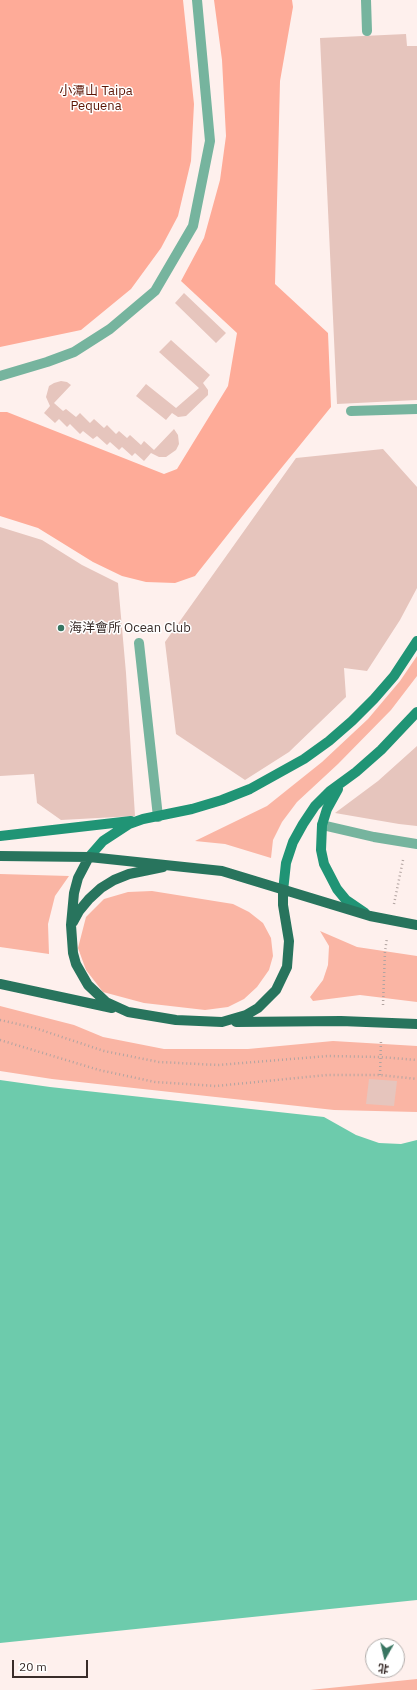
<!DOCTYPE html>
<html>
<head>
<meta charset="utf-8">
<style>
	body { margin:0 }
	#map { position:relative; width:417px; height:1690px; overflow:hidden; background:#fef0ed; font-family:"IBM Plex Sans","Noto Sans SC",sans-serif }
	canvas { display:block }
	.north { position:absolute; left:365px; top:1638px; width:40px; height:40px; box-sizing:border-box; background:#fff; border:1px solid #b0aba9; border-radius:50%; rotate:188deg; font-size:11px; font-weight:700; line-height:16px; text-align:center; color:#392c29 }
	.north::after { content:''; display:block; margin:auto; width:14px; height:18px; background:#387561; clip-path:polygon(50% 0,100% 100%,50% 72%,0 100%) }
	.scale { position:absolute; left:12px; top:1660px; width:76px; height:18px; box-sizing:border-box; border:2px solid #392c29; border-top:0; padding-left:5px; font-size:12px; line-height:14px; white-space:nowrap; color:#392c29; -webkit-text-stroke:3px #fff; paint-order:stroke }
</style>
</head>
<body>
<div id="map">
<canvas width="417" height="1690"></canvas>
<div class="north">北</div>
<div class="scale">20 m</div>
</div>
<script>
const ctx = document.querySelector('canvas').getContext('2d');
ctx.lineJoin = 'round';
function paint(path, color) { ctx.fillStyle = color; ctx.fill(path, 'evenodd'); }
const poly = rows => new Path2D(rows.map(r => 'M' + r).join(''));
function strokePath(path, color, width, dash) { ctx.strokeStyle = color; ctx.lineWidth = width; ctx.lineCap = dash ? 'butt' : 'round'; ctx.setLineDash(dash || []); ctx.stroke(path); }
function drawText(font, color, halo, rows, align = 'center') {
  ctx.font = font + ' "IBM Plex Sans","Noto Sans SC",sans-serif'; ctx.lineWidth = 3; ctx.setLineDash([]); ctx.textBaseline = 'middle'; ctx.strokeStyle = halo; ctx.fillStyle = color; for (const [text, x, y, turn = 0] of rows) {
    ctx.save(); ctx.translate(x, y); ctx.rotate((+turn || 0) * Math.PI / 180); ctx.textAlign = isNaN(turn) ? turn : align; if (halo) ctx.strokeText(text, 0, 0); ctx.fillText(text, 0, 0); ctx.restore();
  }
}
const green = poly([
	[417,656,417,676,391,710,338,764,297,802,282,822,273,840,271,858,225,844,195,841,267,806,322,762,368,719,400,681],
	[0,874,69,876,55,896,48,924,49,954,0,947],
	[152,891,233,904,249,912,263,923,271,938,273,956,269,970,257,987,244,999,228,1007,205,1010,144,1003,103,992,86,970,78,948,86,917,104,899,128,892],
	[320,931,357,947,417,956,417,1002,360,995,313,1001,310,997,323,980,328,965,329,946],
	[0,1006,74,1025,103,1037,164,1049,248,1049,333,1041,417,1046,417,1112,334,1110,52,1079,0,1071],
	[417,1679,417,1690,310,1690]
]);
const forest = poly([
	[0,0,183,0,194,104,191,161,178,216,161,248,131,289,81,330,0,347],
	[214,0,292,0,293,7,280,81,275,284,328,333,331,407,248,509,195,576,175,583,146,582,122,576,93,562,38,528,0,516,0,412,7,412,164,474,177,469,228,386,237,333,181,281,204,238,220,180,226,136,222,60]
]);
const water = poly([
	[0,1080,50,1087,324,1117,356,1135,379,1143,401,1144,417,1140,417,1600,0,1643]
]);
const building = poly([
	[406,34,407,46,417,46,417,400,337,404,320,38],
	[184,293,226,333,216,343,175,303],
	[171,340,210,375,203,383,208,390,208,395,186,416,178,417,172,413,166,420,136,396,146,384,176,408,199,388,159,352],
	[61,381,67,382,71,385,54,403,63,411,66,409,76,417,80,413,90,423,94,419,104,428,107,425,116,434,119,431,127,438,130,435,141,445,144,441,154,450,174,429,178,435,179,444,176,450,166,457,159,457,151,453,144,461,135,453,132,456,122,447,119,450,110,442,107,445,97,436,93,439,83,431,80,434,70,424,67,427,59,419,55,423,44,413,50,406,46,397,49,386,54,383],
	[383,449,417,487,417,588,400,620,367,671,344,668,346,697,289,752,245,780,176,734,165,642,296,458],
	[0,527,42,540,82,565,118,583,126,673,135,816,61,820,37,803,34,774,0,776],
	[417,746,417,826,399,824,335,813,378,781],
	[369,1079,397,1081,394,1106,366,1104]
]);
const path = poly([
	[394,904,403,860],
	[383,1005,385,951,387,938],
	[0,1020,35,1028,104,1051,159,1062,218,1065,328,1056,380,1057,417,1060],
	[0,1040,99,1070,155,1082,216,1086,327,1075,380,1075,417,1079],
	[380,1075,381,1040]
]);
const lane = poly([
	[366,0,367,31],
	[351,411,417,409],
	[139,643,158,817]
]);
const street = poly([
	[0,376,47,362,74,352,110,329,155,291,193,226,210,141,197,0],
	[322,825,374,837,417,844]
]);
const secondary = poly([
	[338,789,327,809,322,825,321,850,324,864,337,889,346,900,365,913],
	[0,836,131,821],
	[89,857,103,841,129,824,143,819,192,809,222,800,250,789,304,759,329,741,352,721,374,699,394,676,417,641],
	[283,891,286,863,293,842,303,824,315,806,330,791,356,772,381,750,417,712]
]);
const primary = poly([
	[0,856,89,857,222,871,370,916,417,925],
	[89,857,78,878,74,893,71,925,73,953,76,964,88,985,106,1002,128,1012,176,1020,222,1022,246,1015,258,1008,276,990,287,967,289,941,283,905,283,891],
	[73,922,79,911,89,899,101,888,114,880,129,874,163,867],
	[0,984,112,1008],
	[236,1022,341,1021,417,1024]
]);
const markers = [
	[61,628,4,"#387561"]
];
const parkNames = [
	["小潭山 Taipa",96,91],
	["Pequena",96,106]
];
const poiNames = [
	["海洋會所 Ocean Club",69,628]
];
paint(green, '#fab5a4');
paint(forest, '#feab98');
paint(water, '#6dcbac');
paint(building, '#e6c5bd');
strokePath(path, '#b2a4a1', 2.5, [1, 3]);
strokePath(lane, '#76b49e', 10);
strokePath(street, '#76b49e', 10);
strokePath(secondary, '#209475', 10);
strokePath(primary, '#28745d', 10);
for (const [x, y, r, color] of markers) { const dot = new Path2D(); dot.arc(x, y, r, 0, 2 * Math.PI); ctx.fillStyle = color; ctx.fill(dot); strokePath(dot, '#fff', 1.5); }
drawText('13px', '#5c1505', '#fff', parkNames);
drawText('13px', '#392c29', '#fff', poiNames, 'left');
</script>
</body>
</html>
